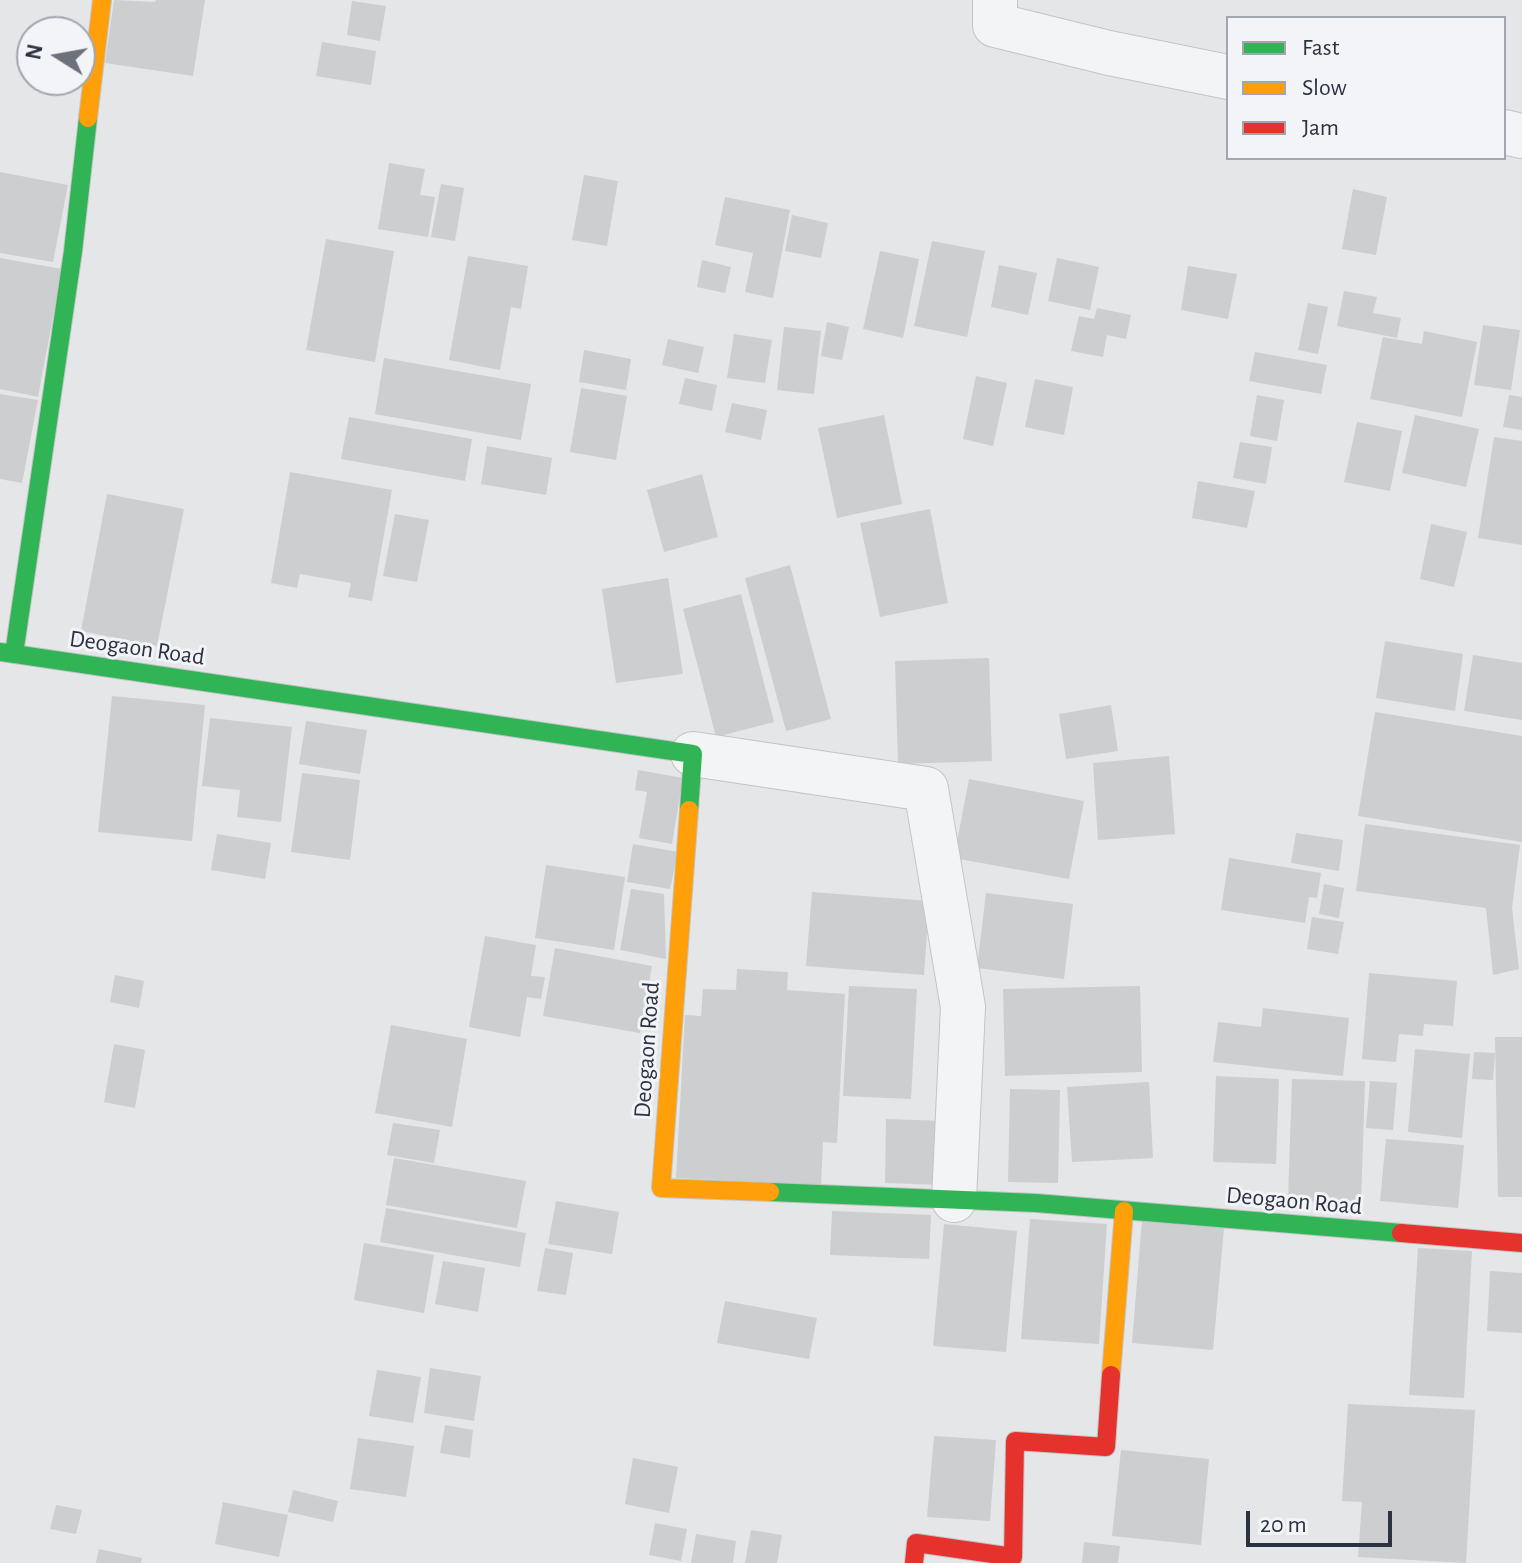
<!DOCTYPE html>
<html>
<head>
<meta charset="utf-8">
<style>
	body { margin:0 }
	#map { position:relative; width:1522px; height:1563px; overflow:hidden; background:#e4e6e8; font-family:"Alegreya Sans",sans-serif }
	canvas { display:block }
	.legend { position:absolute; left:1226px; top:16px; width:280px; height:144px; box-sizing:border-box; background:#f2f4f7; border:2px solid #a2a6ae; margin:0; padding:10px 14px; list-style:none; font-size:24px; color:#2b3241 }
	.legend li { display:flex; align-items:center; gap:16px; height:40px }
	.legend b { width:40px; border:2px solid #a2a6ae }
	.north { position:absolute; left:16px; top:16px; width:80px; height:80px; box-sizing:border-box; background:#f2f4f7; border:2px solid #a2a6ae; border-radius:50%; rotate:281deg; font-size:22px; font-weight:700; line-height:32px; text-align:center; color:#2b3241 }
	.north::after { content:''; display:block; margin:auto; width:28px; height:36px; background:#6c717b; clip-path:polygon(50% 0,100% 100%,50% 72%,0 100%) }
	.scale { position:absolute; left:1246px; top:1511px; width:146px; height:36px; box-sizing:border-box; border:4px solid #2b3241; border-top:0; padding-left:10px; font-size:24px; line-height:28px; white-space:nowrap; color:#2b3241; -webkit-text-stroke:6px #f2f4f7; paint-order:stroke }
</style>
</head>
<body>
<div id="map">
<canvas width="1522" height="1563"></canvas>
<ul class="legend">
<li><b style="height:10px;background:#30b455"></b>Fast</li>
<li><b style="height:10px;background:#ff9f0a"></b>Slow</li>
<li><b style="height:10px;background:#e5322d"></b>Jam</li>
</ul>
<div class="north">N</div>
<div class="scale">20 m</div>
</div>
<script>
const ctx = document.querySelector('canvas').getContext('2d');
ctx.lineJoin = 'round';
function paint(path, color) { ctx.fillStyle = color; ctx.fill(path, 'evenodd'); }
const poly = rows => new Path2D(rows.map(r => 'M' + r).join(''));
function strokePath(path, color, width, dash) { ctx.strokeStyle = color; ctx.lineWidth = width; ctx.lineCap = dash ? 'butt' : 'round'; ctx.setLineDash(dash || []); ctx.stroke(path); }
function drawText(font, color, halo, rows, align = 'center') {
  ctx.font = font + ' "Alegreya Sans",sans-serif'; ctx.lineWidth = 6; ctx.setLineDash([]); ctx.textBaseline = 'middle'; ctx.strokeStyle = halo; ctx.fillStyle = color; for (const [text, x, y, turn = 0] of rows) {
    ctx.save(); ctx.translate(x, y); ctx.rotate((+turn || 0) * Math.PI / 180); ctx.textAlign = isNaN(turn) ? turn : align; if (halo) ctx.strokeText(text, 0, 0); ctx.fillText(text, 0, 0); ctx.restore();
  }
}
const building = poly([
	[114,0,155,2,156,0,205,0,193,76,105,63],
	[352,1,386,6,380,41,347,35],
	[322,42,376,51,371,85,316,76],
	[389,163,425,169,420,195,435,197,428,237,378,229],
	[0,172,68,185,53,262,0,253],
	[584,175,618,181,607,246,572,240],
	[441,184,464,188,455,241,431,237],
	[1353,189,1387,197,1376,255,1342,249],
	[725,197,790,210,773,298,745,292,753,253,715,245],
	[792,215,828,223,821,258,785,251],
	[326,239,394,251,375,362,306,350],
	[932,241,985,251,967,337,914,326],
	[880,251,919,259,903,338,863,329],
	[468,256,528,266,521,309,511,307,500,370,449,360],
	[0,258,62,269,38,397,0,389],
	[1057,258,1099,267,1090,310,1048,301],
	[702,260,731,267,725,293,697,287],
	[999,265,1037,273,1028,315,991,307],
	[1188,266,1237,274,1228,319,1181,310],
	[1344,291,1377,297,1373,313,1401,318,1397,338,1337,326],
	[1308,303,1328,307,1318,354,1298,350],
	[1097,308,1131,315,1126,339,1107,335,1103,357,1071,351,1079,316,1094,319],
	[827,322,849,327,842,360,821,356],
	[1483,325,1520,330,1511,390,1474,385],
	[784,327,821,331,814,394,777,390],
	[1424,331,1477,342,1462,417,1370,399,1383,337,1422,344],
	[734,334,772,340,765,383,727,378],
	[668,339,704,347,698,373,662,365],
	[584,350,631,359,626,390,579,382],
	[1255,352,1327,365,1321,394,1249,381],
	[384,358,531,384,521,440,375,414],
	[976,376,1007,383,993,446,963,439],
	[685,378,717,385,712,411,679,404],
	[1035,379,1073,387,1064,435,1025,427],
	[581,388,627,396,616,460,570,452],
	[0,394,38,400,22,483,0,479],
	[1257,395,1284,400,1277,441,1250,436],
	[1509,395,1522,397,1522,430,1503,427],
	[732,403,767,410,761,440,725,432],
	[884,415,902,504,837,518,818,428],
	[1415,415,1479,429,1466,487,1402,473],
	[349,417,472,439,465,481,341,459],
	[1357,422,1402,431,1390,491,1344,482],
	[1494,437,1522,441,1522,545,1478,538],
	[1240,442,1272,447,1266,484,1233,478],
	[487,446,552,458,546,495,481,484],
	[290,472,392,490,372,601,348,597,351,583,300,574,297,588,271,583],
	[702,474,718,537,664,552,647,490],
	[1198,481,1255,491,1247,528,1192,518],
	[107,494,184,509,157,646,81,631],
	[930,509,948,603,880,617,860,523],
	[395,514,429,520,417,582,383,576],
	[1431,524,1467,532,1454,587,1420,579],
	[790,565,831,719,786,731,745,578],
	[668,578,683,674,616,683,602,589],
	[741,594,774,722,716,737,683,609],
	[1385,641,1463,654,1455,711,1376,698],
	[1473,655,1522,663,1522,720,1464,711],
	[989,658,992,761,898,764,895,661],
	[112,696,205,705,192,841,98,832],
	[1111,705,1118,751,1066,759,1059,714],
	[1375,712,1522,736,1522,842,1358,816],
	[210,718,292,727,281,822,237,817,240,790,202,786],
	[306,721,367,730,360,774,299,764],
	[1169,756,1175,834,1098,840,1093,763],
	[638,770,683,778,672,844,639,838,647,792,635,790],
	[302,773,360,780,350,860,291,852],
	[969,779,1084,801,1069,879,954,858],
	[1365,824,1520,845,1512,908,1519,969,1493,975,1486,908,1356,891],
	[1296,833,1343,840,1339,871,1291,863],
	[217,834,271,843,265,879,211,870],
	[633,844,678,852,670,889,627,882],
	[1229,858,1321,873,1317,898,1309,897,1305,923,1221,910],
	[546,865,625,877,614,950,535,938],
	[1324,884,1344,888,1339,918,1319,914],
	[631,889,664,894,666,959,620,950],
	[812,892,929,901,924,975,806,966],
	[986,893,1073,904,1064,979,977,968],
	[1312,917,1344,922,1338,954,1307,949],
	[485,936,536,945,531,976,545,977,541,999,527,997,520,1037,469,1027],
	[555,948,652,966,640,1033,543,1016],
	[737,969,788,972,787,990,845,994,837,1143,823,1142,821,1185,676,1178,685,1015,701,1016,703,989,736,990],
	[1369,973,1457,981,1453,1026,1424,1024,1423,1036,1399,1034,1396,1062,1362,1059],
	[115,975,144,981,139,1008,110,1002],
	[849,986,917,989,911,1099,843,1096],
	[1140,986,1142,1072,1005,1076,1003,989],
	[1263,1008,1349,1018,1343,1076,1213,1062,1218,1022,1261,1027],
	[391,1025,467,1039,452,1127,375,1113],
	[1495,1037,1522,1037,1522,1197,1498,1197],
	[114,1044,145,1050,135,1108,104,1102],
	[1415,1049,1470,1054,1462,1138,1408,1132],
	[1474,1052,1495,1053,1493,1080,1472,1079],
	[1216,1076,1279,1079,1276,1164,1213,1162],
	[1292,1079,1365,1081,1361,1203,1288,1201],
	[1370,1081,1397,1083,1393,1130,1366,1128],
	[1149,1082,1153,1158,1072,1162,1067,1087],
	[1010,1089,1060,1090,1058,1183,1008,1182],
	[886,1119,944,1121,942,1185,885,1183],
	[393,1123,440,1130,434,1163,387,1155],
	[1386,1139,1464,1145,1458,1208,1380,1201],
	[394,1158,526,1181,517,1228,386,1205],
	[556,1201,619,1212,612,1254,548,1244],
	[386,1208,526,1233,520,1267,380,1242],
	[832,1211,931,1215,929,1259,830,1255],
	[1030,1219,1107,1224,1099,1344,1021,1339],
	[1142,1220,1224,1228,1213,1350,1132,1343],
	[944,1224,1017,1231,1006,1352,933,1346],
	[364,1243,434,1255,424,1313,354,1300],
	[545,1248,573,1253,566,1295,537,1291],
	[1418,1248,1472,1251,1464,1398,1409,1395],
	[443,1261,485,1268,478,1312,435,1304],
	[1490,1271,1522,1273,1522,1333,1487,1331],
	[725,1301,817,1318,809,1359,717,1343],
	[430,1368,481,1376,474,1421,424,1413],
	[377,1370,421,1377,413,1423,369,1416],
	[1348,1404,1475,1410,1466,1563,1358,1557,1362,1502,1342,1501],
	[445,1425,473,1430,470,1458,440,1453],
	[934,1436,996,1440,990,1521,927,1517],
	[358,1438,414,1446,406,1497,350,1489],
	[1121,1450,1209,1459,1201,1545,1112,1536],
	[633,1458,678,1467,669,1513,625,1504],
	[293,1490,338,1501,333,1522,288,1512],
	[223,1502,288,1515,279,1557,215,1544],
	[56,1505,82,1510,76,1534,50,1529],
	[655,1523,687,1529,681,1561,649,1555],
	[751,1530,782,1535,777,1563,745,1563],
	[696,1534,736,1541,733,1563,691,1563],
	[1084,1542,1120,1546,1118,1563,1082,1563],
	[99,1549,142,1558,141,1563,96,1563]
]);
const street = poly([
	[995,0,995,25,1109,53,1228,77],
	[1504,132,1522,136],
	[693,754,926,789,963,1007,954,1200]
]);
const fast = poly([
	[0,652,693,754,689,810],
	[14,654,73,251,88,118],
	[770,1192,1036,1203,1401,1233]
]);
const slow = poly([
	[88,118,102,0],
	[689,810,661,1188,770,1192],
	[1111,1375,1124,1211]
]);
const jam = poly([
	[1401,1233,1522,1243],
	[914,1563,916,1543,1013,1557,1015,1441,1106,1447,1111,1375]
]);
const streetNames = [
	["Deogaon Road",137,648,8],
	["Deogaon Road",647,1050,-86],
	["Deogaon Road",1294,1201,5]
];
paint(building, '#ccced0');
strokePath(street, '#c2c4c6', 46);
strokePath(fast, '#c2c4c6', 20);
strokePath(slow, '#c2c4c6', 20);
strokePath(jam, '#c2c4c6', 20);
strokePath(street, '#f3f4f5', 44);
strokePath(fast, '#30b455', 18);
strokePath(slow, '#ff9f0a', 18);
strokePath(jam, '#e5322d', 18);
drawText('24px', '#2b3241', '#f2f4f7', streetNames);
</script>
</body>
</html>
